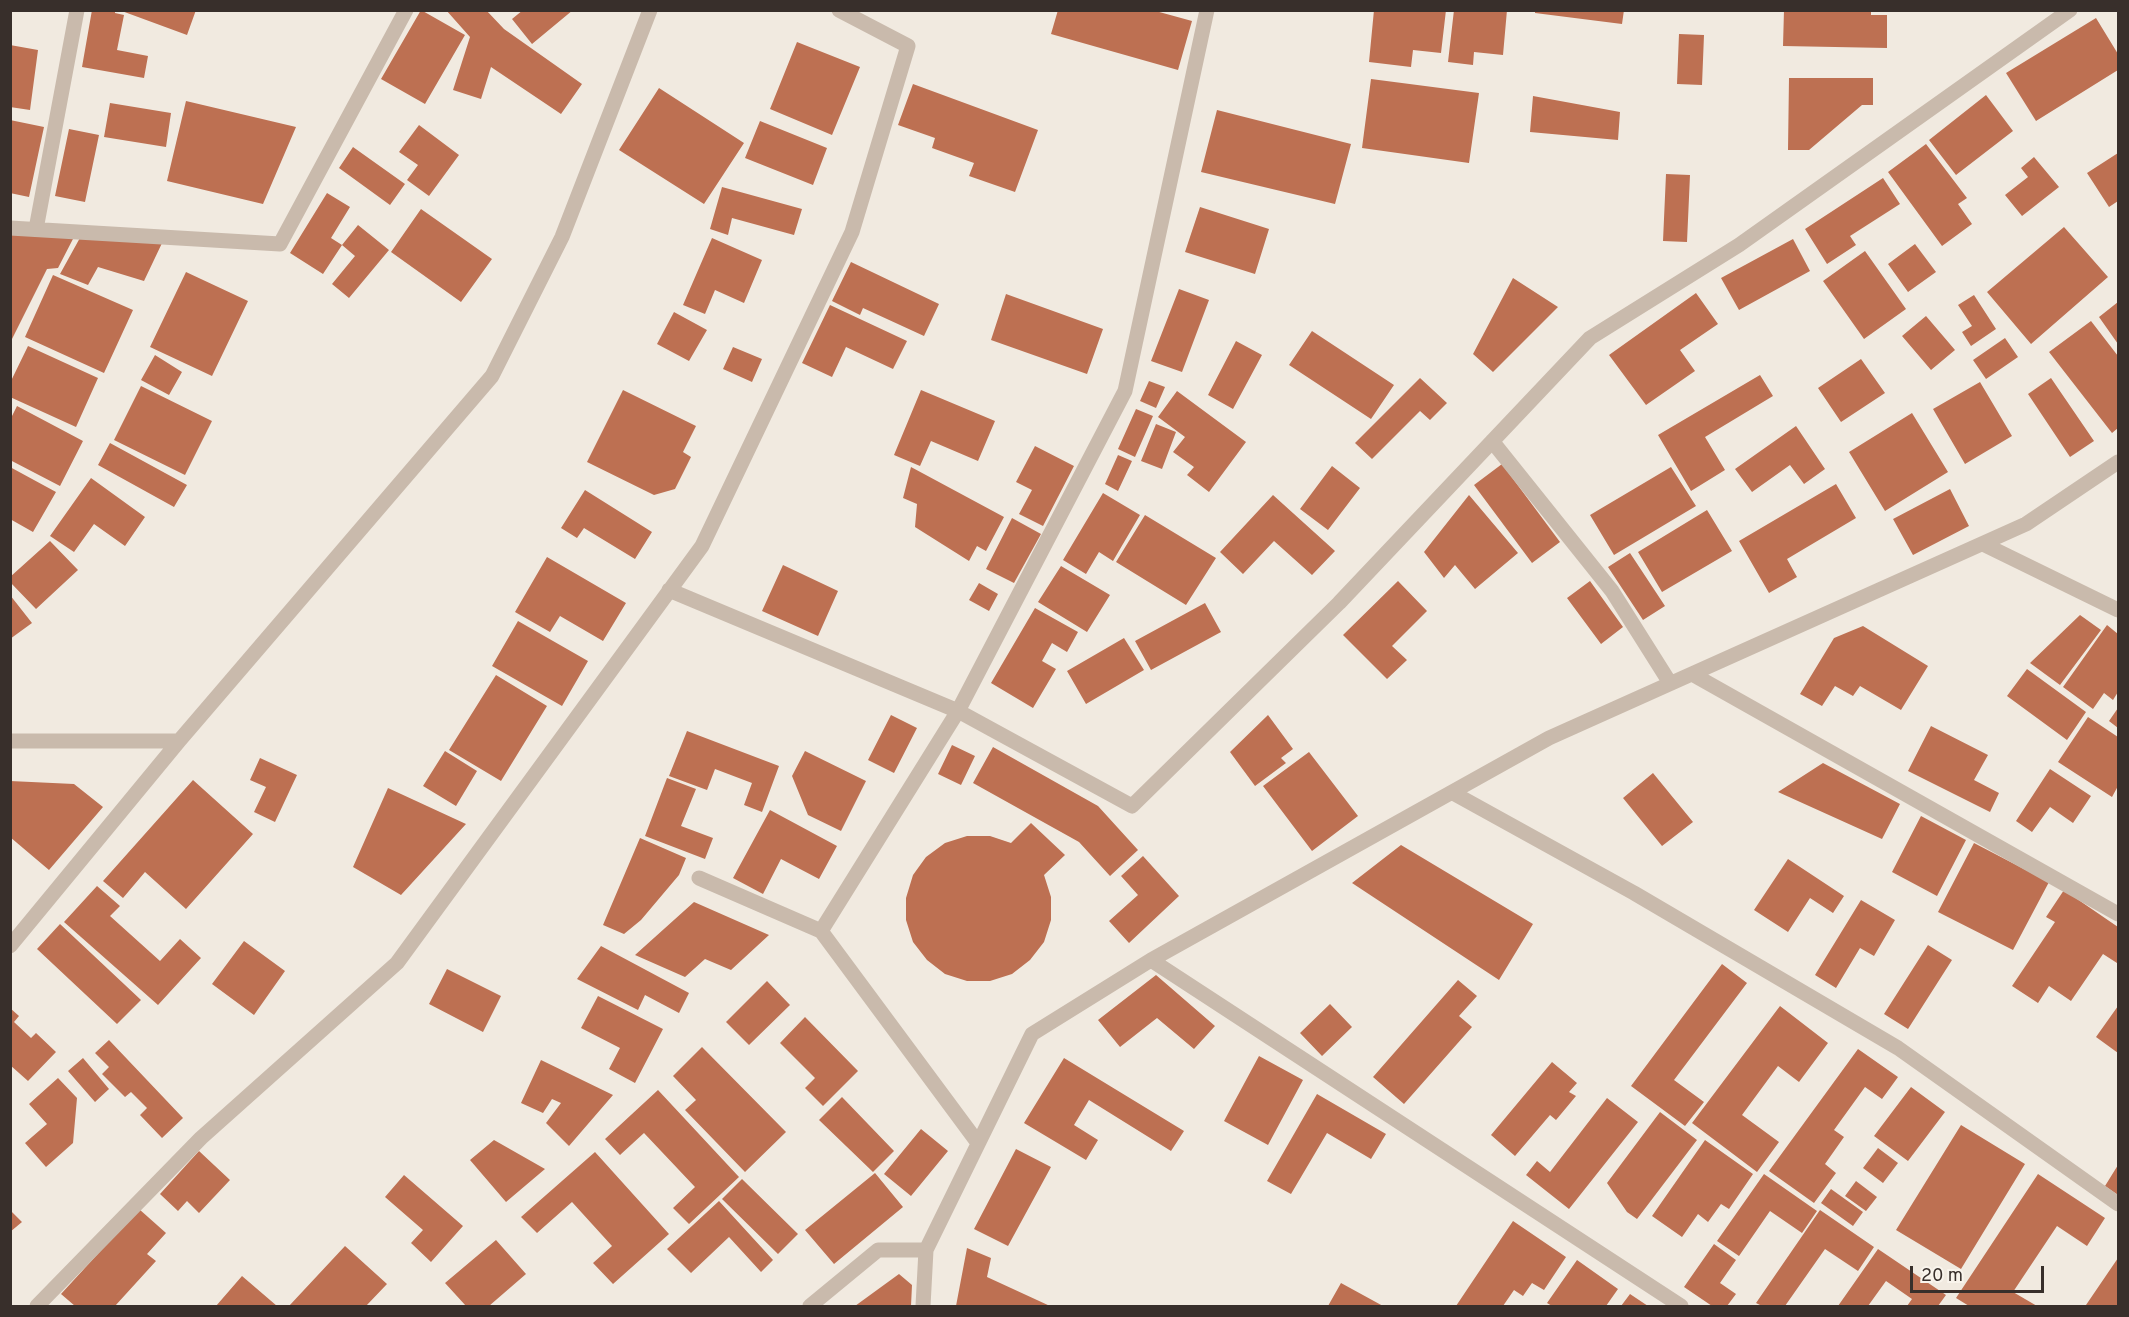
<!DOCTYPE html>
<html>
<head>
<meta charset="utf-8">
<style>
	body { margin:0 }
	#map { position:relative; width:2129px; height:1317px; overflow:hidden; background:#f1eae0; font-family:Overpass,sans-serif }
	canvas { display:block }
	.frame { position:absolute; inset:0; border:12px solid #382f2b; pointer-events:none }
	.scale { position:absolute; left:1910px; top:1266px; width:134px; height:27px; box-sizing:border-box; border:3px solid #382f2b; border-top:0; padding-left:8px; font-size:18px; line-height:21px; white-space:nowrap; color:#382f2b; -webkit-text-stroke:4px #f9f4ec; paint-order:stroke }
</style>
</head>
<body>
<div id="map">
<canvas width="2129" height="1317"></canvas>
<div class="frame"></div>
<div class="scale">20 m</div>
</div>
<script>
const ctx = document.querySelector('canvas').getContext('2d');
ctx.lineJoin = 'round';
function paint(path, color) { ctx.fillStyle = color; ctx.fill(path, 'evenodd'); }
const poly = rows => new Path2D(rows.map(r => 'M' + r).join(''));
function strokePath(path, color, width, dash) { ctx.strokeStyle = color; ctx.lineWidth = width; ctx.lineCap = dash ? 'butt' : 'round'; ctx.setLineDash(dash || []); ctx.stroke(path); }
const building = poly([
	[92,10,115,10,115,13,124,15,117,50,148,56,144,78,82,67],
	[119,10,196,10,187,35],
	[421,10,465,35,425,104,381,79],
	[446,10,486,10,504,29,582,84,561,114,491,67,481,99,453,90,470,37],
	[523,10,573,10,532,44,512,19],
	[1058,10,1152,10,1192,21,1178,70,1051,34],
	[1374,10,1446,10,1441,53,1413,50,1411,67,1369,62],
	[1454,10,1507,10,1503,55,1474,52,1473,65,1448,62],
	[1535,10,1624,10,1622,24,1535,13],
	[1784,10,1871,10,1871,15,1887,15,1887,48,1783,46],
	[2096,18,2118,54,2118,70,2036,121,2006,73],
	[1679,34,1704,35,1702,85,1677,84],
	[797,42,860,67,832,135,770,109],
	[10,45,38,50,30,110,10,107],
	[1789,78,1873,78,1873,105,1862,105,1809,150,1788,150],
	[1371,79,1479,93,1469,163,1362,148],
	[913,84,1038,130,1015,192,969,176,974,163,932,148,935,138,898,125],
	[659,88,744,143,704,204,619,150],
	[1986,95,2013,131,1956,175,1929,140],
	[1533,96,1620,112,1618,140,1530,132],
	[186,101,296,127,263,204,167,181],
	[110,103,171,113,166,147,104,137],
	[1217,110,1351,144,1335,204,1201,172],
	[10,120,44,127,29,197,10,193],
	[760,121,827,148,813,185,745,158],
	[419,125,459,155,429,196,407,180,418,165,399,152],
	[69,129,99,135,85,202,55,196],
	[1926,144,1967,198,1958,204,1972,224,1942,246,1888,172],
	[353,147,405,184,390,205,339,168],
	[2118,153,2118,201,2109,207,2087,173],
	[2034,157,2059,187,2022,216,2005,195,2028,177,2021,168],
	[1666,174,1690,175,1687,242,1663,241],
	[1883,178,1900,204,1850,236,1856,245,1827,264,1805,229],
	[722,187,802,209,794,235,732,218,728,235,710,229],
	[327,193,350,207,331,238,342,245,323,274,290,253],
	[1200,207,1269,229,1255,274,1185,252],
	[421,209,492,259,461,302,391,252],
	[358,225,389,250,349,298,332,284,355,256,342,245],
	[2064,227,2108,277,2031,344,1987,292],
	[10,233,74,237,58,268,47,269,10,343],
	[81,236,163,241,144,281,98,267,88,285,60,274],
	[712,238,762,260,744,303,715,290,705,314,683,305],
	[1793,239,1810,271,1739,310,1721,278],
	[1915,244,1936,272,1908,292,1888,264],
	[1865,251,1906,309,1864,339,1823,281],
	[851,262,939,304,924,336,863,308,860,315,832,301],
	[186,272,248,301,212,376,150,347],
	[53,275,133,310,104,373,25,337],
	[1513,278,1558,307,1493,372,1473,354],
	[1179,289,1209,300,1182,372,1151,361],
	[1696,293,1718,324,1680,350,1695,371,1646,405,1609,355],
	[1006,294,1103,329,1087,374,991,340],
	[1974,295,1996,329,1971,346,1962,332,1972,326,1958,305],
	[2118,302,2118,344,2099,317],
	[830,305,907,341,893,369,846,347,832,377,802,363],
	[674,312,707,330,689,361,657,344],
	[1926,316,1955,350,1931,370,1902,336],
	[2091,321,2118,356,2118,428,2112,433,2049,352],
	[1312,331,1394,385,1371,419,1289,365],
	[2005,338,2018,357,1986,379,1973,360],
	[1236,341,1262,355,1233,409,1208,395],
	[28,346,98,378,76,427,10,397,10,383],
	[733,347,762,359,752,382,723,369],
	[155,355,182,372,169,395,141,380],
	[1861,359,1885,393,1841,422,1818,388],
	[1760,375,1773,396,1705,437,1725,470,1691,491,1658,435],
	[1420,378,1447,403,1430,420,1420,411,1372,459,1355,443],
	[2051,378,2094,441,2070,457,2028,394],
	[1149,381,1165,387,1156,408,1140,401],
	[1980,382,2012,436,1965,464,1933,409],
	[141,386,212,421,185,475,114,440],
	[623,390,696,426,683,452,691,457,675,489,654,495,587,462],
	[921,390,995,421,978,461,931,441,920,466,894,455],
	[1177,391,1246,442,1209,492,1187,475,1194,467,1173,452,1185,437,1158,417],
	[17,406,83,441,60,486,10,460,10,420],
	[1136,409,1153,416,1135,457,1118,449],
	[1912,413,1948,472,1885,511,1849,452],
	[1156,424,1176,432,1162,469,1141,461],
	[1796,426,1825,469,1804,484,1790,465,1752,492,1735,469],
	[110,443,187,485,174,507,98,465],
	[1035,446,1074,466,1043,526,1019,514,1032,490,1016,482],
	[1118,455,1132,461,1118,491,1105,484],
	[1502,464,1560,542,1532,563,1474,485],
	[1332,466,1360,488,1328,530,1300,509],
	[10,467,56,492,33,532,10,519],
	[911,467,1004,517,986,551,977,546,969,561,915,527,917,504,903,498],
	[1671,467,1696,506,1614,555,1590,515],
	[91,478,145,517,125,546,94,524,74,552,50,536],
	[1836,484,1856,518,1787,559,1797,577,1769,593,1739,541],
	[1950,489,1969,526,1913,555,1893,519],
	[585,490,652,532,635,559,584,528,577,538,561,528],
	[1103,493,1140,515,1113,561,1099,552,1086,574,1063,560],
	[1273,495,1335,551,1312,575,1274,541,1243,574,1220,552],
	[1469,495,1518,553,1475,589,1455,565,1444,578,1424,552],
	[1707,510,1732,551,1662,592,1638,552],
	[1145,515,1216,558,1186,605,1116,562],
	[1012,518,1041,534,1014,583,986,569],
	[50,541,78,570,36,609,10,582,10,577],
	[1630,553,1665,606,1643,620,1608,567],
	[547,557,626,603,603,641,560,616,550,632,515,612],
	[783,565,838,591,818,636,762,611],
	[1061,566,1110,595,1087,632,1038,602],
	[1398,581,1427,611,1392,646,1407,660,1387,679,1343,635],
	[1590,581,1623,627,1601,644,1567,598],
	[979,583,998,594,989,611,969,600],
	[10,595,32,623,10,639],
	[1205,603,1221,632,1151,670,1135,641],
	[1035,608,1078,632,1067,652,1052,643,1042,661,1056,669,1033,708,991,683],
	[2080,615,2101,630,2060,685,2030,663],
	[518,621,588,661,562,706,492,666],
	[2107,625,2118,634,2118,692,2113,700,2104,693,2093,709,2063,687],
	[1863,626,1928,666,1901,710,1860,686,1853,696,1835,686,1822,706,1800,694,1834,638],
	[1124,638,1144,670,1086,704,1067,671],
	[2027,669,2086,712,2067,740,2007,696],
	[496,675,547,706,501,781,449,750],
	[2118,708,2118,728,2109,721],
	[891,715,917,728,894,773,868,760],
	[1268,715,1293,749,1281,758,1286,763,1255,786,1230,752],
	[2088,717,2118,737,2118,786,2112,797,2058,762],
	[1931,726,1988,755,1974,780,1999,793,1990,812,1908,771],
	[687,731,779,766,762,812,744,805,752,783,715,769,707,790,669,776],
	[952,745,975,756,961,785,938,774],
	[993,747,1098,806,1138,850,1110,876,1079,842,973,783],
	[445,751,477,771,456,806,423,786],
	[805,751,866,781,841,831,808,815,792,776],
	[1309,752,1358,816,1312,851,1263,786],
	[260,758,297,775,275,822,254,812,266,787,250,780],
	[1823,763,1900,804,1882,839,1778,792],
	[2050,769,2091,796,2073,823,2050,807,2032,832,2016,821],
	[1653,773,1693,822,1662,846,1623,798],
	[667,778,696,789,681,826,713,838,705,859,645,836],
	[193,780,253,834,186,909,145,872,123,898,103,881],
	[10,781,74,784,103,807,49,870,10,837],
	[388,788,466,824,401,895,353,867],
	[770,810,837,846,819,879,781,859,763,894,733,878],
	[1921,816,1966,840,1937,896,1892,872],
	[1031,823,1065,855,1044,875,1051,897,1051,920,1044,942,1030,960,1012,974,990,981,967,981,945,974,927,960,913,942,906,920,906,898,913,875,926,857,945,843,967,836,990,836,1011,843],
	[640,838,686,858,679,875,641,920,624,934,603,925],
	[1974,843,2049,882,2013,950,1938,912],
	[1401,845,1533,924,1499,980,1352,883],
	[1143,856,1179,896,1129,943,1109,921,1138,895,1121,876],
	[1788,859,1844,896,1833,913,1810,898,1788,932,1754,910],
	[97,886,120,906,110,916,160,961,180,939,201,958,158,1005,64,922],
	[2064,890,2118,927,2118,961,2117,963,2103,954,2071,1001,2049,986,2038,1003,2012,986,2055,922,2046,917],
	[1861,900,1895,920,1874,956,1860,948,1836,988,1815,975],
	[694,902,769,935,731,970,705,959,685,977,635,955],
	[60,924,141,1000,117,1024,37,949],
	[244,941,285,971,254,1015,212,984],
	[1928,945,1952,960,1908,1029,1884,1014],
	[601,946,689,993,679,1013,645,995,638,1010,577,979],
	[1722,964,1747,983,1674,1080,1704,1102,1685,1126,1631,1086],
	[447,969,501,996,483,1032,429,1004],
	[1156,975,1215,1026,1194,1049,1157,1018,1120,1047,1098,1020],
	[1458,980,1477,996,1459,1016,1472,1027,1404,1104,1373,1077],
	[767,981,790,1005,749,1045,726,1022],
	[598,996,663,1029,635,1083,609,1069,620,1048,581,1028],
	[1330,1004,1352,1027,1322,1056,1300,1033],
	[1780,1006,1828,1043,1799,1082,1778,1066,1742,1115,1779,1142,1757,1172,1692,1123],
	[2118,1006,2118,1053,2096,1037],
	[10,1008,19,1016,14,1022,31,1038,36,1033,56,1052,28,1081,10,1065],
	[805,1017,858,1071,823,1106,805,1088,815,1078,780,1043],
	[109,1040,183,1118,162,1138,140,1115,147,1108,131,1092,125,1097,102,1074,109,1067,95,1053],
	[702,1047,786,1132,745,1172,685,1110,696,1100,673,1076],
	[1858,1049,1898,1077,1882,1099,1865,1087,1834,1130,1844,1137,1825,1164,1836,1173,1814,1203,1769,1171],
	[1259,1056,1303,1080,1268,1145,1224,1121],
	[83,1058,109,1089,95,1102,68,1071],
	[1064,1058,1184,1131,1171,1151,1089,1100,1074,1125,1098,1140,1086,1160,1024,1123],
	[541,1060,613,1095,569,1146,546,1123,561,1103,552,1099,543,1113,521,1103],
	[1552,1062,1577,1083,1569,1092,1576,1096,1556,1120,1550,1115,1515,1156,1491,1135],
	[58,1078,77,1098,73,1143,46,1167,25,1143,47,1124,29,1104],
	[1911,1087,1945,1112,1908,1161,1874,1136],
	[658,1090,739,1177,689,1224,673,1208,695,1187,644,1133,620,1155,605,1139],
	[1317,1094,1386,1134,1371,1159,1327,1133,1291,1194,1267,1181],
	[842,1097,894,1151,873,1172,819,1120],
	[1607,1098,1638,1122,1569,1209,1526,1175,1537,1161,1550,1172],
	[1660,1112,1697,1140,1637,1219,1627,1212,1607,1183],
	[1961,1125,2025,1164,1961,1269,1896,1230],
	[921,1129,948,1151,911,1196,884,1174],
	[494,1140,545,1169,506,1202,470,1160],
	[1705,1140,1753,1174,1729,1209,1721,1204,1708,1222,1698,1214,1682,1237,1652,1216],
	[1878,1148,1898,1163,1883,1183,1863,1168],
	[1016,1149,1051,1167,1008,1246,974,1229],
	[199,1151,230,1180,199,1213,187,1201,178,1211,160,1194],
	[595,1152,669,1234,613,1284,593,1263,612,1246,572,1202,537,1233,521,1217],
	[2118,1165,2118,1195,2105,1186],
	[875,1173,903,1207,834,1264,805,1230],
	[1764,1174,1817,1211,1802,1233,1770,1211,1739,1256,1717,1241],
	[2038,1174,2105,1218,2087,1246,2057,1226,2013,1292,2037,1306,1969,1306,1956,1298],
	[404,1175,463,1226,431,1262,411,1243,423,1230,385,1197],
	[742,1179,798,1234,778,1254,722,1199],
	[1856,1181,1877,1197,1866,1211,1845,1196],
	[1831,1189,1863,1212,1853,1226,1821,1203],
	[719,1201,773,1260,761,1272,729,1237,691,1273,667,1249],
	[139,1209,166,1233,147,1254,156,1261,115,1306,75,1306,61,1294],
	[10,1210,22,1222,10,1232],
	[1820,1210,1874,1247,1858,1271,1825,1249,1785,1306,1762,1306,1756,1303],
	[1513,1221,1566,1257,1544,1290,1532,1283,1523,1296,1514,1290,1503,1306,1456,1306],
	[496,1240,526,1274,489,1306,466,1306,445,1283],
	[1714,1244,1736,1260,1720,1283,1736,1294,1727,1306,1712,1306,1684,1287],
	[345,1246,387,1284,366,1306,289,1306],
	[967,1248,991,1258,987,1277,1050,1306,956,1306],
	[1878,1249,1946,1295,1938,1306,1907,1306,1912,1299,1886,1281,1868,1306,1838,1306],
	[2118,1258,2118,1306,2088,1306,2086,1305],
	[1577,1260,1618,1289,1606,1306,1552,1306,1547,1303],
	[899,1274,912,1285,911,1306,855,1306],
	[242,1276,277,1306,216,1306],
	[1341,1283,1383,1306,1328,1306],
	[1630,1294,1648,1306,1621,1306]
]);
const minor = poly([
	[10,228,280,244,406,10],
	[36,229,77,10],
	[1492,441,1612,591,1670,683],
	[1983,544,2118,610],
	[669,590,958,711,1132,806,1339,603,1590,338,1739,245,2070,10],
	[1692,674,2118,914],
	[10,741,179,741],
	[1453,793,1634,893,1898,1048,2118,1204],
	[699,878,821,931,978,1143],
	[821,931,958,711,1125,391,1207,10],
	[10,946,179,741,492,376,562,237,650,10],
	[1151,960,1681,1306],
	[37,1306,201,1138,397,963,702,546,852,232,908,46,839,10],
	[810,1306,878,1250,926,1250,1032,1034,1151,960,1549,738,2026,524,2118,462],
	[923,1306,926,1250]
]);
paint(building, '#bd7052');
strokePath(minor, '#c9baac', 15);
</script>
</body>
</html>
